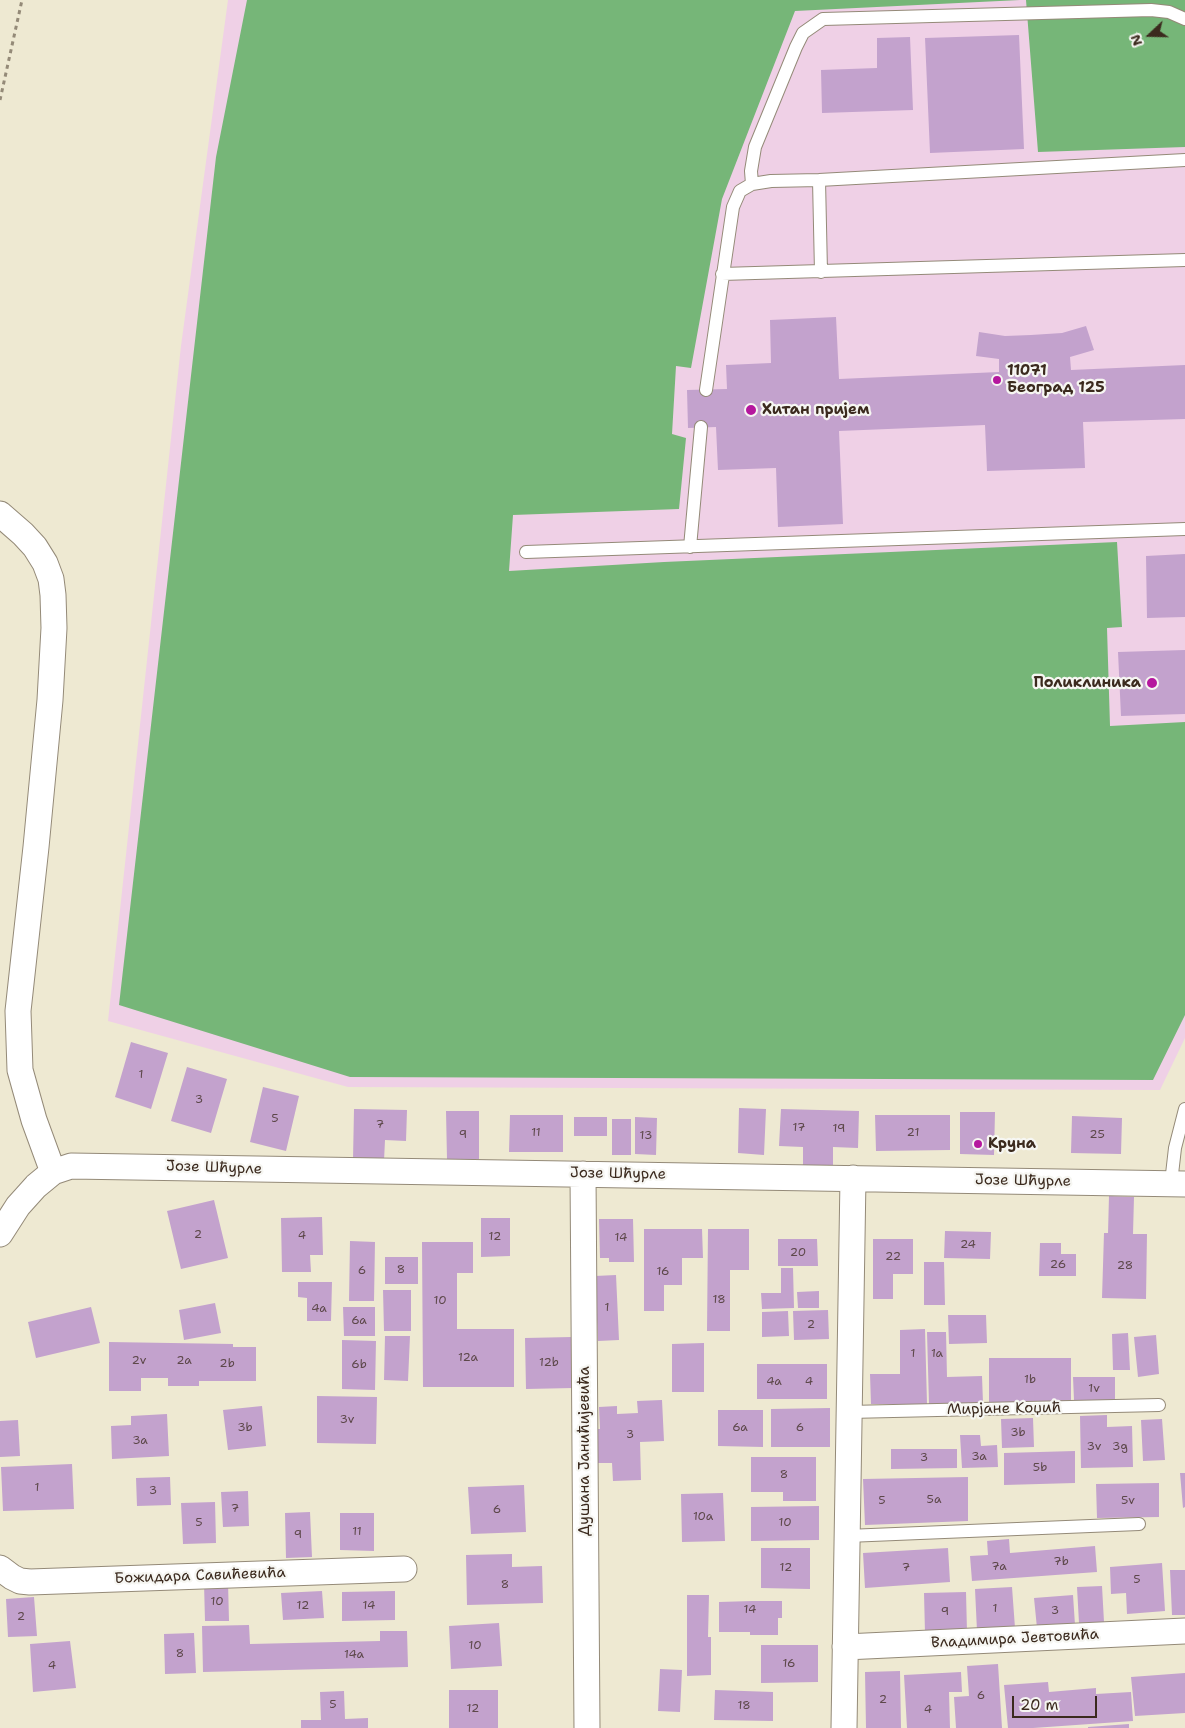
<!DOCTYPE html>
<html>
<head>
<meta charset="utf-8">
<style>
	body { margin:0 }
	#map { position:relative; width:1185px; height:1728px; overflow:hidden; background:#eee9d2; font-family:"Shantell Sans",sans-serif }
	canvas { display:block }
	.north { position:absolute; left:1125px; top:10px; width:50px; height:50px; -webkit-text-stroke:4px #f6f6f2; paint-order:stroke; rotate:249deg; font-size:14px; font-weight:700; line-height:20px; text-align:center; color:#3b2a1e }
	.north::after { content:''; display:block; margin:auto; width:18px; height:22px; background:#3b2a1e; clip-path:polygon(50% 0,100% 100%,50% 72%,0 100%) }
	.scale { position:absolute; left:1012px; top:1696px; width:85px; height:22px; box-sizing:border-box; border:2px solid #3b2a1e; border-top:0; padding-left:6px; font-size:15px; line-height:18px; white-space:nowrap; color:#3b2a1e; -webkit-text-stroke:4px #f6f6f2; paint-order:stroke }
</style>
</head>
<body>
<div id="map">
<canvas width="1185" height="1728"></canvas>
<div class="north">N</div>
<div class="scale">20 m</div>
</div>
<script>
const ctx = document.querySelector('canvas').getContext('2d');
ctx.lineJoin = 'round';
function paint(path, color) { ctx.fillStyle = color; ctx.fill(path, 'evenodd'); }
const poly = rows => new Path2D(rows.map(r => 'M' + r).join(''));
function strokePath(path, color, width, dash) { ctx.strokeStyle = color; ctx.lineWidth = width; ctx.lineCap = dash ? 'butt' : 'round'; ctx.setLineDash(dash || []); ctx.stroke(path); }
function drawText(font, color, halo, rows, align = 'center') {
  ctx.font = font + ' "Shantell Sans",sans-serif'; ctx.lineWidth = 4.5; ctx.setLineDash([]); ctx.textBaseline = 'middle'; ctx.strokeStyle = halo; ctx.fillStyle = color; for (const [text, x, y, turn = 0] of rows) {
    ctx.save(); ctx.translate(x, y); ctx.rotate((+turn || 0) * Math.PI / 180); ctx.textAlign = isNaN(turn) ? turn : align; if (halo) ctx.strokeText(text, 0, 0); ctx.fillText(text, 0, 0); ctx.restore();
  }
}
const built = poly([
	[228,0,1185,0,1185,1038,1160,1090,348,1087,108,1021,181,346]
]);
const forest = poly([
	[247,0,1020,0,795,11,722,199,691,368,676,366,672,434,686,438,679,509,513,515,509,571,664,562,1117,542,1122,627,1107,628,1110,726,1185,722,1185,1015,1153,1080,350,1077,119,1005,216,157],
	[1026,0,1185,0,1185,147,1038,152]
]);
const building = poly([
	[1019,35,1024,149,930,153,925,38],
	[910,37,913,110,822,113,821,70,877,68,877,38],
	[836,317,839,379,999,372,999,359,976,356,979,332,1005,336,1031,335,1062,333,1086,326,1094,350,1070,357,1071,370,1185,365,1185,419,1083,422,1085,468,987,471,985,425,839,431,843,524,778,527,776,468,718,470,716,427,688,428,687,390,727,389,726,365,771,363,770,320],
	[1185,554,1185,617,1147,618,1146,556],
	[1185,650,1185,714,1121,716,1118,652],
	[131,1042,168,1053,151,1109,115,1097],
	[187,1067,227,1079,211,1133,171,1121],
	[263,1087,299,1096,286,1151,250,1142],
	[739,1108,766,1109,764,1155,738,1153],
	[354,1109,407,1110,406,1141,385,1140,384,1161,353,1160],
	[781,1109,859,1111,858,1148,833,1147,833,1166,803,1165,803,1147,779,1146],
	[446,1111,479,1111,479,1159,447,1159],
	[960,1112,995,1112,994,1155,960,1154],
	[510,1115,563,1115,563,1152,509,1152],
	[875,1115,950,1115,950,1150,876,1151],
	[1072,1116,1122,1118,1121,1154,1071,1153],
	[574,1117,607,1117,607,1136,574,1136],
	[635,1117,657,1118,656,1155,635,1154],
	[612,1119,631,1119,631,1155,612,1155],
	[1109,1196,1134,1197,1133,1234,1147,1234,1146,1299,1102,1298,1104,1233,1108,1233],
	[214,1200,228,1258,181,1269,167,1211],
	[322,1217,323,1255,310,1255,311,1272,282,1272,281,1218],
	[481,1218,510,1218,510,1256,481,1257],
	[599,1219,633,1219,634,1262,609,1262,609,1258,600,1258],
	[644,1229,702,1229,703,1258,682,1258,682,1285,664,1285,664,1311,644,1311],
	[708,1229,749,1229,749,1270,730,1270,730,1331,707,1331],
	[945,1231,991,1232,990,1259,944,1258],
	[778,1239,817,1239,818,1266,778,1266],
	[873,1239,913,1239,913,1274,893,1274,893,1299,873,1299],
	[350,1241,375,1242,374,1301,349,1301],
	[422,1242,473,1242,473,1273,457,1273,457,1329,514,1329,514,1387,423,1387],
	[1040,1243,1061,1243,1061,1254,1076,1254,1076,1276,1039,1276],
	[385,1257,418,1257,418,1284,385,1284],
	[924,1262,944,1262,945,1305,924,1305],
	[781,1268,793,1268,794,1308,762,1309,761,1293,781,1293],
	[616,1275,619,1340,598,1341,595,1276],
	[298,1282,332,1282,331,1321,307,1321,307,1298,298,1297],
	[383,1290,411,1290,411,1331,384,1331],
	[819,1291,819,1308,798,1308,797,1292],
	[215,1303,221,1333,184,1340,179,1310],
	[91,1307,100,1343,36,1358,28,1322],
	[343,1307,375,1307,375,1336,344,1336],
	[828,1310,829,1339,794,1340,793,1311],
	[788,1311,789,1336,762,1337,762,1312],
	[948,1315,986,1315,987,1343,949,1344],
	[925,1329,927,1404,871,1404,870,1374,900,1374,900,1330],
	[927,1332,946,1332,947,1377,982,1376,983,1403,929,1404],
	[1128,1333,1130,1370,1113,1370,1112,1334],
	[1156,1335,1159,1374,1138,1377,1134,1337],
	[385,1336,410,1336,408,1381,384,1380],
	[572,1337,573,1388,526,1389,525,1338],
	[342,1340,376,1341,375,1390,342,1389],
	[109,1342,233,1344,233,1347,256,1347,256,1381,199,1381,199,1386,168,1386,168,1378,141,1378,141,1391,109,1391],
	[704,1343,704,1392,672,1392,672,1344],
	[989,1358,1071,1358,1071,1402,989,1402],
	[757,1364,827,1364,827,1399,757,1399],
	[1073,1377,1115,1377,1115,1400,1074,1400],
	[317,1396,377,1397,376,1444,317,1443],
	[662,1400,664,1441,640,1442,641,1480,613,1481,612,1463,597,1463,596,1429,600,1429,599,1407,617,1406,617,1414,638,1413,637,1401],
	[262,1406,266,1446,228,1450,223,1410],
	[830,1408,830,1447,771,1447,771,1409],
	[718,1410,763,1410,763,1447,718,1446],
	[167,1414,169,1456,112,1459,111,1426,131,1425,131,1416],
	[1107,1415,1107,1427,1132,1426,1133,1467,1081,1468,1080,1416],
	[1033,1418,1034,1447,1002,1448,1001,1419],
	[1162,1419,1165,1460,1143,1461,1141,1420],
	[18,1420,20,1456,0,1457,0,1421],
	[960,1435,980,1435,981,1446,997,1445,998,1467,962,1468],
	[891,1449,957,1449,957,1468,891,1469],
	[1075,1451,1075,1483,1004,1485,1004,1453],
	[751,1457,816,1457,816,1501,783,1501,783,1492,751,1492],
	[72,1464,74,1509,3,1511,1,1467],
	[1180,1473,1185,1473,1185,1507,1183,1508],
	[170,1477,171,1505,137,1506,136,1478],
	[968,1477,968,1521,865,1525,863,1479],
	[1159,1483,1159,1517,1097,1518,1096,1484],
	[524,1485,526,1532,471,1534,468,1487],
	[248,1491,249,1526,223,1527,221,1492],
	[723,1493,725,1541,682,1542,681,1494],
	[215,1502,216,1543,183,1544,181,1503],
	[819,1506,819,1540,751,1541,751,1507],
	[310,1512,312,1557,286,1558,285,1513],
	[340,1513,374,1513,374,1551,340,1550],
	[1009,1539,1010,1553,1095,1546,1097,1572,972,1581,970,1556,988,1555,987,1541],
	[761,1548,810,1548,810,1589,761,1588],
	[948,1548,950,1582,865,1588,863,1553],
	[512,1554,512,1567,542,1566,543,1603,467,1605,466,1555],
	[1162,1563,1165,1611,1127,1614,1126,1593,1111,1594,1110,1567],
	[1170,1570,1185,1570,1185,1615,1172,1615],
	[228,1582,229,1621,205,1621,204,1583],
	[1102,1586,1104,1622,1079,1623,1077,1587],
	[1012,1587,1015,1628,977,1631,975,1589],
	[322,1591,324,1618,283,1620,281,1593],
	[395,1591,395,1620,342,1621,342,1592],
	[966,1592,967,1632,925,1633,924,1593],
	[687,1595,709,1595,708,1637,711,1637,711,1675,687,1676],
	[1073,1595,1075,1625,1037,1628,1034,1598],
	[34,1597,37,1636,8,1637,6,1599],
	[752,1601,782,1601,782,1618,778,1618,778,1635,750,1635,750,1632,719,1632,719,1602],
	[499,1623,502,1666,451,1669,449,1626],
	[249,1625,250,1644,380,1641,380,1631,407,1631,408,1667,203,1672,202,1626],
	[194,1633,196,1673,165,1674,164,1634],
	[70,1641,76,1688,33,1692,30,1644],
	[761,1645,818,1645,818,1682,761,1683],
	[998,1664,1002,1728,956,1728,954,1697,969,1696,967,1666],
	[660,1669,682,1670,680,1712,658,1711],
	[900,1671,901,1728,866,1728,865,1672],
	[961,1672,962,1692,949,1692,950,1728,907,1728,904,1675],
	[1185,1673,1185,1713,1135,1716,1131,1677],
	[1048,1682,1049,1692,1096,1688,1096,1694,1131,1692,1133,1721,1033,1728,1008,1728,1004,1685],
	[449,1690,498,1690,498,1728,449,1728],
	[715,1690,773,1692,773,1721,714,1720],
	[344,1691,345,1719,368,1718,368,1728,301,1728,301,1720,321,1720,320,1692],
	[1129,1724,1129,1728,1088,1728,1088,1727]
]);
const path = poly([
	[0,100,22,0]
]);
const service = poly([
	[819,180,821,272],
	[752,184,751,171,755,147,796,47,803,33,823,19,1151,10,1169,12,1185,19],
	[722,274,1185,260],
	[706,390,733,207,740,191,752,184,771,181,819,180,1185,160],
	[690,547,701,427],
	[526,552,1185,529],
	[1171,1183,1175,1148,1185,1109],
	[849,1412,1159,1405],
	[847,1536,1139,1524]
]);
const minor = poly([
	[0,514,23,534,35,547,45,563,51,579,53,595,54,628,50,700,36,847,18,1011,20,1070,34,1120,53,1172],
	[583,1174,587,1728],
	[0,1234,18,1206,36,1186,53,1172,71,1166,1185,1184],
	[0,1568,12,1577,20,1581,30,1582,404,1569],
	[845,1647,1185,1631],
	[844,1728,853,1178]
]);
const markers = [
	[997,380,5,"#b5179e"],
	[751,410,6,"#b5179e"],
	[1152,683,6,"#b5179e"],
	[978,1144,5,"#b5179e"]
];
const numberNames = [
	["1",141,1075],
	["3",199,1100],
	["5",275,1119],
	["7",380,1125],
	["17",799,1128],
	["19",839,1129],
	["11",536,1133],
	["21",913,1133],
	["9",463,1135],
	["25",1097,1135],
	["13",646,1136],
	["2",198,1235],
	["4",302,1236],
	["12",495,1237],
	["14",621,1238],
	["24",968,1245],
	["20",798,1253],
	["22",893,1257],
	["26",1058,1265],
	["28",1125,1266],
	["8",401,1270],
	["6",362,1271],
	["16",663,1272],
	["18",719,1300],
	["10",440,1301],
	["1",607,1308],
	["4a",319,1309],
	["6a",359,1321],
	["2",811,1325],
	["1",913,1354],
	["1a",937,1354],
	["12a",468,1358],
	["2v",139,1361],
	["2a",184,1361],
	["12b",549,1363],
	["2b",227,1364],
	["6b",359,1365],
	["1b",1030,1380],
	["4a",774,1382],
	["4",809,1382],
	["1v",1094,1389],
	["3v",347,1420],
	["3b",245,1428],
	["6a",740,1428],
	["6",800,1428],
	["3b",1018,1433],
	["3",630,1435],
	["3a",140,1441],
	["3v",1094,1447],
	["3g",1120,1447],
	["3a",979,1457],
	["3",924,1458],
	["5b",1040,1468],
	["8",784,1475],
	["1",37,1488],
	["3",153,1491],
	["5a",934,1500],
	["5",882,1501],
	["5v",1128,1501],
	["7",235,1509],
	["6",497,1510],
	["10a",703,1517],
	["5",199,1523],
	["10",785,1523],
	["11",357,1532],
	["9",298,1535],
	["7b",1061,1562],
	["7a",999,1567],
	["12",786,1568],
	["7",906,1568],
	["5",1137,1580],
	["8",505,1585],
	["10",217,1602],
	["12",303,1606],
	["14",369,1606],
	["1",995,1609],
	["14",750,1610],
	["3",1055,1611],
	["9",945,1612],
	["2",21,1617],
	["10",475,1646],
	["8",180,1654],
	["14a",354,1655],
	["16",789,1664],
	["4",52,1666],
	["6",981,1696],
	["2",883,1700],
	["5",333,1705],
	["18",744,1706],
	["12",473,1709],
	["4",928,1710]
];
const poiNames = [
	["11071",1007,371],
	["Београд 125",1007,388],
	["Хитан пријем",762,410],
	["Поликлиника",1141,683,"right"],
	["Круна",988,1144]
];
const streetNames = [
	["Јозе Шћурле",214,1168,2],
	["Јозе Шћурле",618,1174,1],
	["Јозе Шћурле",1023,1181,1],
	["Мирјане Коџић",1004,1409,-1],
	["Душана Јанићијевића",585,1451,-90],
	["Божидара Савићевића",200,1576,-2],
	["Владимира Јевтовића",1015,1639,-3]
];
paint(built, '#efd0e6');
paint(forest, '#76b678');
paint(building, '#c3a2cd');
strokePath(service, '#948a78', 14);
strokePath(minor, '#948a78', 27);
strokePath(path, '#948a78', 3, [4, 4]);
strokePath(service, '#fff', 12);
strokePath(minor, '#fff', 25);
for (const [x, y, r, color] of markers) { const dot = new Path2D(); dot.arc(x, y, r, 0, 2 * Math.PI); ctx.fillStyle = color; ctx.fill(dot); strokePath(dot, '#f6f6f2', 2); }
drawText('12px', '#5d484a', null, numberNames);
drawText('bold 15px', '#3b2a1e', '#f6f6f2', poiNames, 'left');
drawText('15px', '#3b2a1e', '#f6f6f2', streetNames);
</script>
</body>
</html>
